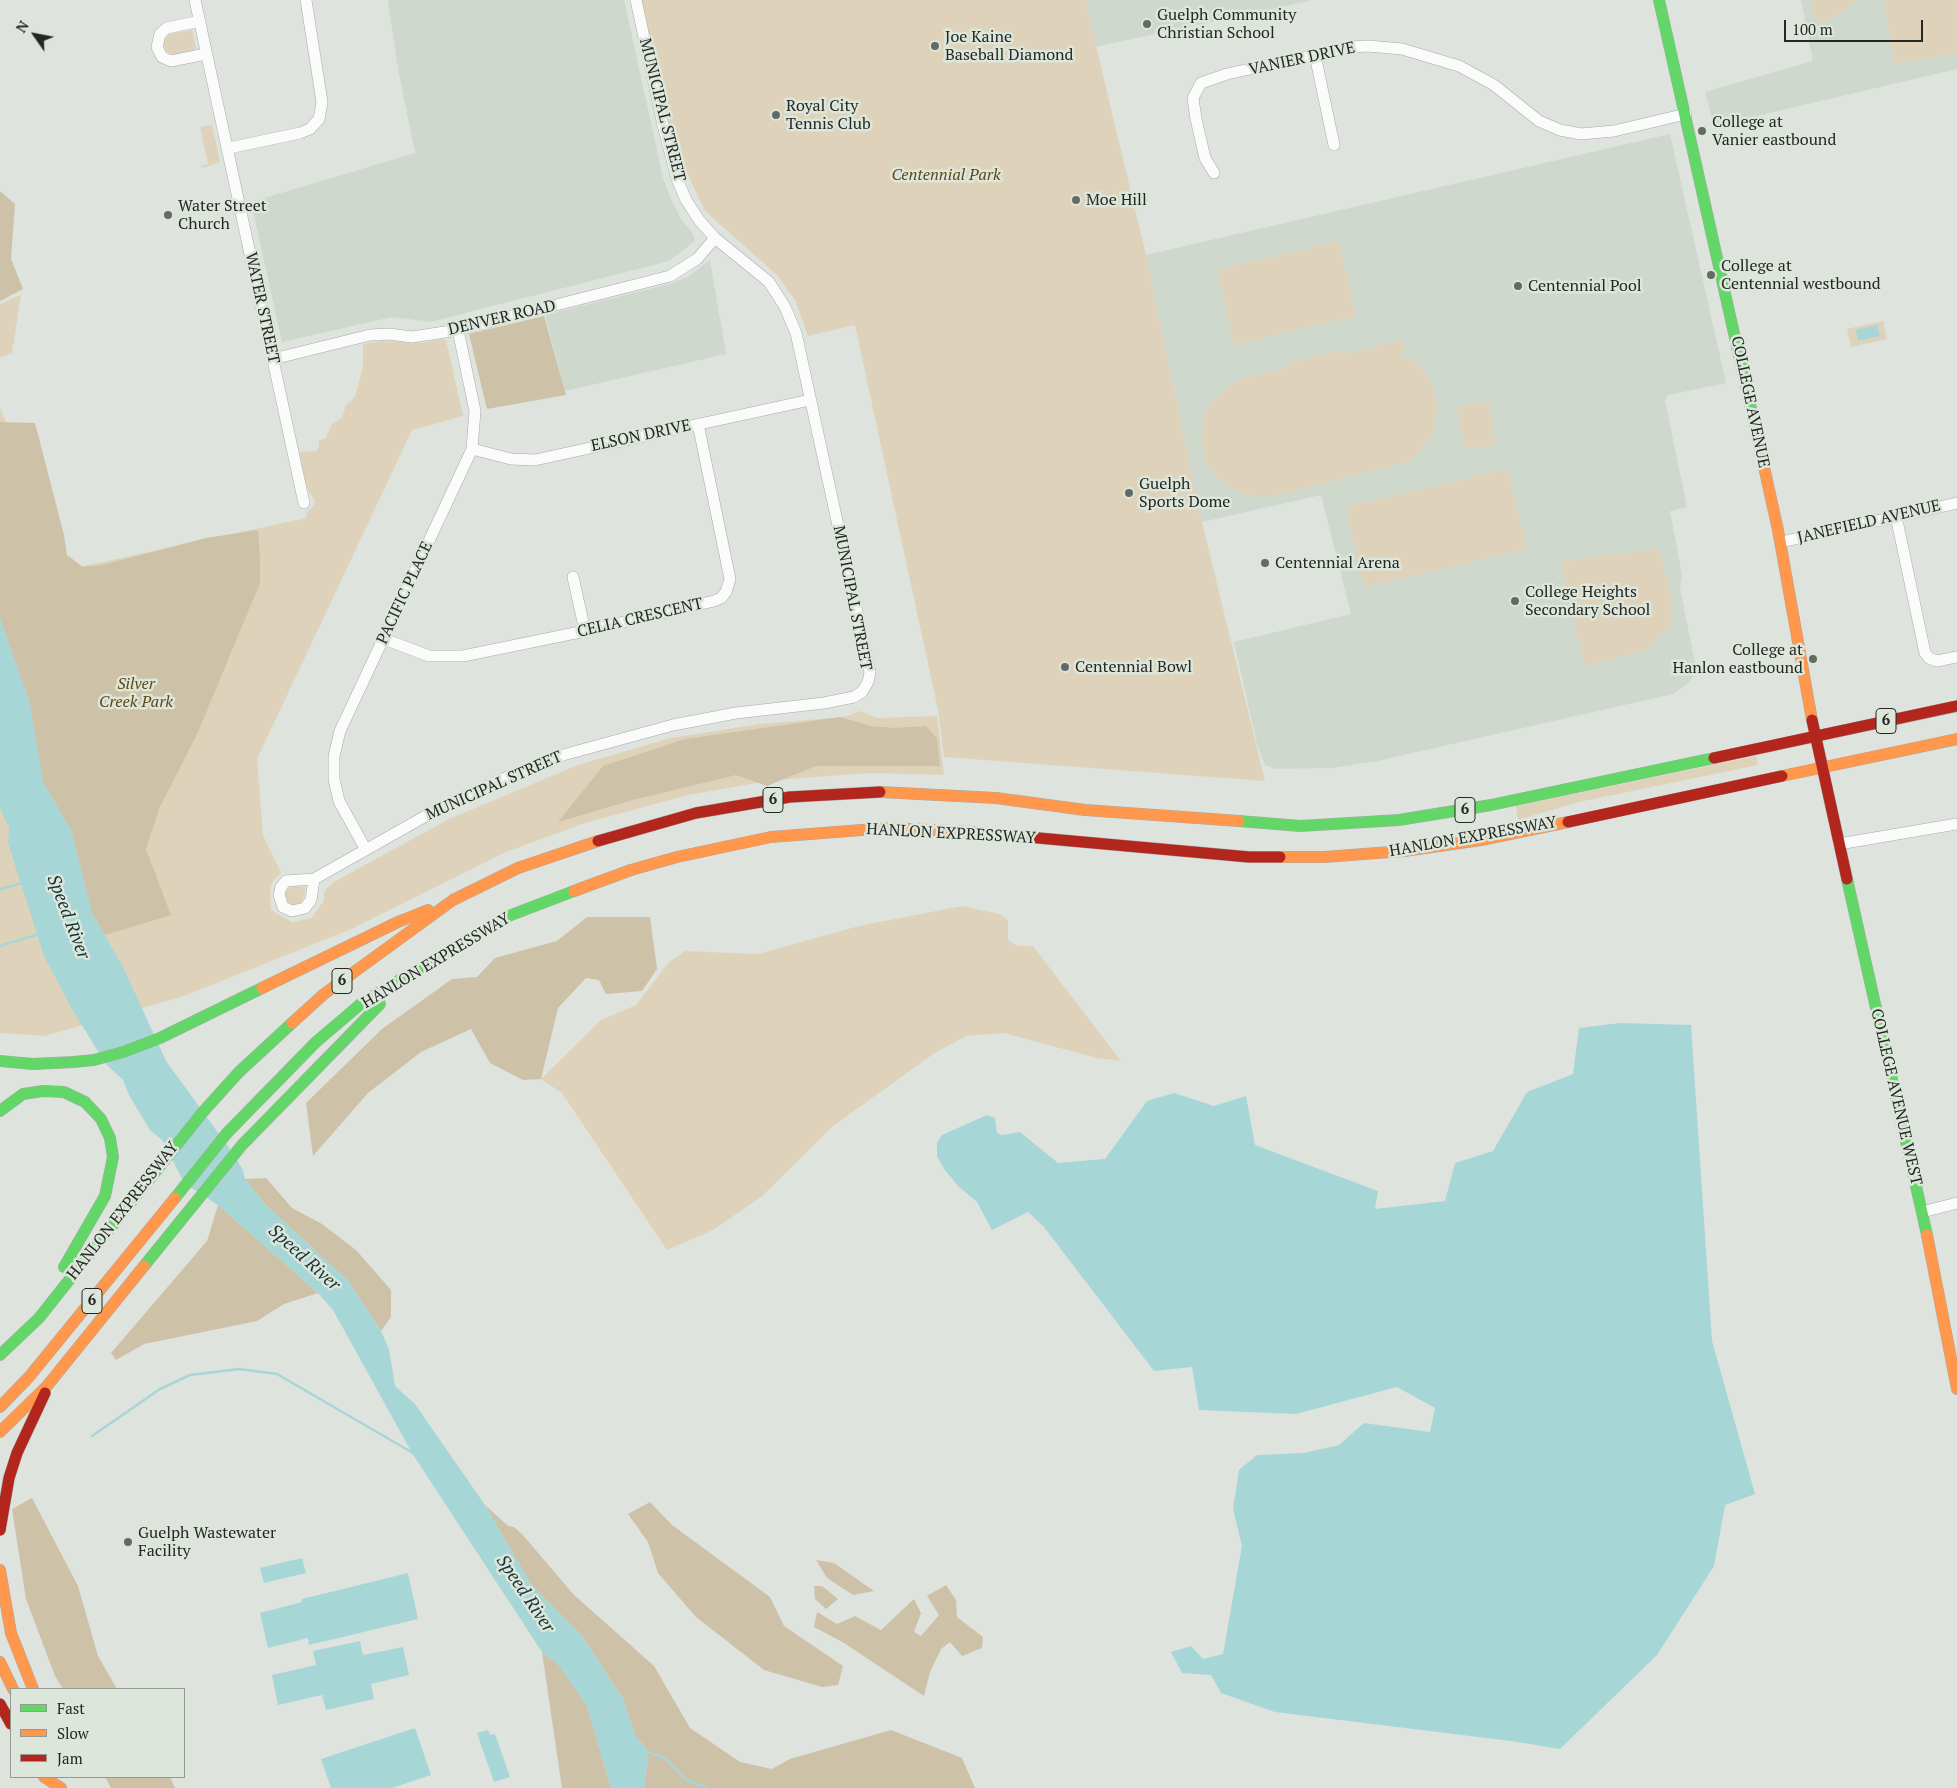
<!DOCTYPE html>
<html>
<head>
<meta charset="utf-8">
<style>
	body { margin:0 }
	#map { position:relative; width:1957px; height:1788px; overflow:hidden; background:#dee3de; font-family:"PT Serif",serif }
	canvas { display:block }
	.legend { position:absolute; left:10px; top:1688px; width:175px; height:90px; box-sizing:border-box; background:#dde6db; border:1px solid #939a91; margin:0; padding:6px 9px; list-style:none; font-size:15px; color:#242723 }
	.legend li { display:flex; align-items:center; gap:10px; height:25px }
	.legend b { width:25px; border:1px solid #939a91 }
	.north { position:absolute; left:10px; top:10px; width:50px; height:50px; -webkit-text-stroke:4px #dde6db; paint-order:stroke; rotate:303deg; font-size:14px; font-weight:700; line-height:20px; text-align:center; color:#242723 }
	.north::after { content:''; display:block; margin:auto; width:18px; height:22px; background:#242723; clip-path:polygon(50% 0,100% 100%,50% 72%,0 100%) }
	.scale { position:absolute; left:1784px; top:20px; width:139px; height:22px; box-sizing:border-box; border:2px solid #242723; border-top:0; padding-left:6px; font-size:15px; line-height:18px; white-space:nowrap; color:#242723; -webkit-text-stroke:4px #dde6db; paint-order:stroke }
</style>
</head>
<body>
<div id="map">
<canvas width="1957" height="1788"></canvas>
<ul class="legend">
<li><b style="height:6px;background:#63d668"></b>Fast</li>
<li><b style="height:6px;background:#ff974d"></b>Slow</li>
<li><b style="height:6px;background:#b3261e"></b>Jam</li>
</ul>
<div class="north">N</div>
<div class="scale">100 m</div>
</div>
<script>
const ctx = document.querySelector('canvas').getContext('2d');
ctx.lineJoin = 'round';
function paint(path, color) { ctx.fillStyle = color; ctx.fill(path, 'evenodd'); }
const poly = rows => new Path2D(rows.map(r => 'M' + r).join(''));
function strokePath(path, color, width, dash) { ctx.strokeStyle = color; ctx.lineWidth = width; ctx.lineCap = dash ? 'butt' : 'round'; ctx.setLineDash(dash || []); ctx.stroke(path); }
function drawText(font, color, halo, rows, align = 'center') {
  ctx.font = font + ' "PT Serif",serif'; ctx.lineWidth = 5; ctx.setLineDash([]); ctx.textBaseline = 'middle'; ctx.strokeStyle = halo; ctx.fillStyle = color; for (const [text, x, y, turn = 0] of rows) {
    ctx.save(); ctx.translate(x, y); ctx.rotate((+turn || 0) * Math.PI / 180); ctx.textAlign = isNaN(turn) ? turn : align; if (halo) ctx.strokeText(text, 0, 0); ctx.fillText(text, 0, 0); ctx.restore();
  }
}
const built = poly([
	[388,0,624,0,663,178,670,197,681,219,693,234,695,241,669,261,442,319,431,322,392,317,282,342,251,202,415,153,398,69],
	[1085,0,1313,0,1095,47],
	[1801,0,1957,0,1957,69,1714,126,1705,92,1813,61],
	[1670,134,1726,383,1668,395,1665,401,1687,507,1670,511,1682,575,1680,588,1695,663,1692,678,1687,684,1673,694,1377,761,1332,768,1275,769,1265,765,1257,744,1234,642,1351,614,1321,495,1202,522,1146,255],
	[710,260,726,354,565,391,545,315,673,283,689,276]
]);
const green = poly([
	[638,0,1085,0,1146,255,1202,522,1265,781,944,757,938,710,855,325,808,336,795,300,777,275,705,211,655,105],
	[1810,0,1857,0,1841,14,1817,24],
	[1884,0,1957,0,1957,53,1895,64],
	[192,30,196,49,194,50,176,54,169,53,165,49,164,41,169,34],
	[212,125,220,162,203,168,201,166,208,164,200,127],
	[1339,241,1356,316,1234,345,1217,270],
	[21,295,12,353,0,358,0,304],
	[1883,321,1887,339,1851,347,1847,329],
	[442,339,446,340,463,416,412,430,257,759,263,835,281,873,273,881,270,889,271,910,292,922,311,918,323,902,325,890,332,883,449,819,578,765,671,738,759,724,845,717,860,711,877,718,937,716,944,775,870,773,774,780,688,795,585,823,506,852,349,930,184,996,45,1036,0,1033,0,408,70,569,306,518,307,512,314,506,315,501,307,488,299,452,316,451,319,447,319,440,325,439,332,424,342,418,346,405,355,397,363,366,363,344,383,341,421,343],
	[1403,340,1406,350,1398,352,1420,366,1429,377,1438,405,1433,432,1418,454,1408,462,1275,496,1261,497,1250,496,1229,488,1209,468,1204,456,1201,441,1203,418,1209,406,1229,385,1240,379,1288,368,1287,363,1341,350,1342,355],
	[1488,401,1496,444,1465,450,1456,407],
	[1508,468,1527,549,1364,587,1346,507],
	[1659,548,1672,601,1670,624,1649,649,1585,667,1561,562],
	[1756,756,1758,765,1579,802,1518,820,1516,806],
	[293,886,305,887,305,893,301,903,293,905,287,901,285,894,288,889],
	[962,906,1000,914,1008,920,1008,940,1018,946,1033,946,1121,1061,1097,1058,1004,1033,967,1036,936,1052,833,1126,761,1197,713,1230,667,1250,562,1093,541,1079,601,1020,636,1005,669,962,685,951,758,954,859,926]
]);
const forest = poly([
	[0,191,15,204,11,259,23,289,0,301],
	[544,316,566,395,487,409,469,334],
	[0,422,35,423,64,535,67,555,83,567,102,565,206,538,258,530,260,557,260,583,198,732,160,807,146,849,171,915,105,935,92,913,71,830,43,782,30,704,0,618],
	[840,717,870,726,895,728,926,726,937,738,940,766,816,766,767,786,736,775,633,800,558,822,603,766,685,739],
	[587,917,650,917,657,969,642,991,606,994,599,980,586,978,558,1008,541,1079,523,1080,490,1063,471,1029,421,1052,368,1093,313,1156,306,1103,382,1029,452,979,477,977,495,958,557,941],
	[266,1178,292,1208,322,1224,356,1250,391,1290,391,1317,381,1331,348,1281,264,1203,245,1179],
	[218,1205,318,1293,284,1304,257,1321,144,1344,116,1360,111,1353,207,1241],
	[32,1498,78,1586,98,1656,117,1689,63,1689,55,1676,26,1599,12,1509],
	[650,1502,672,1525,770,1597,784,1626,843,1666,838,1685,822,1687,764,1670,696,1617,658,1573,648,1542,628,1514],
	[485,1505,508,1526,514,1527,522,1534,574,1595,654,1666,690,1728,740,1762,772,1769,790,1759,891,1730,962,1758,975,1788,644,1788,648,1758,644,1745,636,1738,623,1699,582,1636,532,1586],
	[816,1560,834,1563,874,1591,853,1595,827,1578],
	[946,1585,956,1600,957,1617,983,1637,982,1648,962,1656,950,1642,941,1649,930,1672,924,1696,844,1643,814,1627,817,1612,837,1624,855,1616,881,1630,914,1599,921,1613,914,1632,921,1636,939,1615,927,1596],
	[814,1586,822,1586,838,1599,826,1609,815,1599],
	[542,1652,559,1665,587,1706,611,1788,562,1788],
	[105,1777,170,1777,175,1788,111,1788]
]);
const water = poly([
	[1877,325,1880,336,1858,341,1856,330],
	[0,618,30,704,43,782,71,830,92,913,123,967,166,1061,230,1149,243,1170,245,1179,264,1203,348,1281,381,1331,389,1349,395,1386,415,1404,485,1505,532,1586,582,1636,623,1699,636,1738,644,1745,648,1758,644,1788,611,1788,587,1706,559,1665,542,1652,412,1453,333,1310,318,1293,218,1205,184,1183,163,1141,150,1130,129,1095,123,1080,105,1063,72,1009,44,956,8,843,9,828,0,808],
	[1620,1023,1691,1025,1712,1341,1755,1494,1725,1505,1714,1566,1657,1655,1560,1749,1511,1741,1275,1712,1221,1693,1211,1675,1182,1673,1171,1652,1191,1646,1203,1659,1223,1654,1242,1546,1233,1509,1239,1470,1257,1455,1304,1453,1339,1445,1364,1423,1430,1432,1435,1408,1397,1387,1296,1414,1199,1410,1192,1367,1154,1371,1044,1227,1028,1212,992,1230,977,1202,958,1186,944,1169,937,1156,937,1143,942,1135,987,1115,995,1118,997,1133,1002,1135,1020,1132,1058,1163,1105,1159,1147,1101,1174,1093,1214,1106,1246,1096,1255,1145,1378,1191,1375,1209,1445,1201,1455,1163,1493,1151,1527,1092,1573,1074,1579,1028],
	[302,1558,306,1573,264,1583,260,1568],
	[408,1573,418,1619,309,1645,308,1638,268,1648,260,1613,302,1602,302,1599],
	[360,1641,363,1655,403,1647,409,1675,371,1684,374,1699,326,1710,322,1695,278,1705,272,1675,316,1665,313,1651],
	[415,1728,431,1775,392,1788,331,1788,321,1759],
	[488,1730,490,1735,495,1734,510,1777,494,1782,477,1733]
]);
const stream = poly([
	[0,889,23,883],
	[0,946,39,934],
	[92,1436,160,1389,190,1375,239,1369,277,1374,413,1453],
	[646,1751,666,1759,686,1780,708,1788]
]);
const street = poly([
	[195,0,304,503],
	[200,21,167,28,160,34,157,47,162,57,171,61,206,54],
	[1315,55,1334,145],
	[229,148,300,133,310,129,319,119,322,102,306,0],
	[1214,173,1205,158,1196,119,1193,98,1201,83,1227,74,1351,47,1368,46,1402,49,1459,66,1494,85,1539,121,1560,130,1581,134,1614,131,1686,114],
	[273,359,370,335,389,334,412,337,458,330,670,276,697,259,715,238],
	[472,449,511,459,535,460,810,400],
	[1896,516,1925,653,1929,658,1937,661,1957,657],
	[1781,542,1957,503],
	[573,577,585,631],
	[384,639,429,656,463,656,585,631,714,601,721,598,726,592,730,579,698,424],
	[1839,844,1957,824],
	[366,850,339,801,334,779,334,756,340,731,472,449,475,411,458,330],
	[314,879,311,900,305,908,292,911,283,907,279,895,281,887,286,881,314,879,447,804,519,772,563,755,673,725,736,713,824,703,854,697,862,692,868,682,870,672,796,333,785,307,769,282,715,238,699,220,686,200,677,179,663,125,636,0],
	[1922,1212,1957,1203]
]);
const fast = poly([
	[1659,0,1758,440],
	[1239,821,1300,826,1399,820,1491,805,1714,758],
	[1847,879,1927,1235],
	[0,1061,33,1064,74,1062,94,1060,123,1052,160,1038,262,988],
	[0,1111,23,1094,43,1091,64,1092,85,1102,101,1119,110,1138,113,1157,105,1196,64,1267],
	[175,1198,227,1133,316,1042,363,1002,506,917,574,891],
	[144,1266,242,1145,380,1004],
	[0,1355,39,1318,202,1113,239,1072,292,1023]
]);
const slow = poly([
	[1758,440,1778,530,1812,720],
	[1782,776,1957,739],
	[880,792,996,798,1085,810,1239,821],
	[1280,857,1324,857,1404,851,1481,840,1568,822],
	[574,891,631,870,677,857,771,837,888,828,972,832],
	[262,988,398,922,428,910],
	[292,1023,324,994,453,900,518,868,598,841],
	[1927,1235,1957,1389],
	[0,1407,29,1377,175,1198],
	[0,1432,47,1386,144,1266],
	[0,1570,11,1633,33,1689],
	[0,1662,13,1689],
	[0,1665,1,1665],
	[44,1777,61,1788]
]);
const jam = poly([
	[1812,720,1847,879],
	[1714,758,1957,706],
	[1568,822,1782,776],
	[972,832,1249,857,1280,857],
	[598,841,696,813,790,797,880,792],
	[0,1530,9,1478,17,1453,45,1393],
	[0,1704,11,1724]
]);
const markers = [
	[1147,24,5,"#656964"],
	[935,46,5,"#656964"],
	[776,115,5,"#656964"],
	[1702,131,5,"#656964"],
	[1076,200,5,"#656964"],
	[168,215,5,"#656964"],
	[1711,275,5,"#656964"],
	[1518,286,5,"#656964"],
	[1129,493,5,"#656964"],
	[1265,563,5,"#656964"],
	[1515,601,5,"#656964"],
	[1813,659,5,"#656964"],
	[1065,667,5,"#656964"],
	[128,1542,5,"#656964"]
];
const shields = [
	[1886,721,20],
	[773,800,20],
	[1465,810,20],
	[342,981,20],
	[92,1301,20]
];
const shieldNames = [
	["6",1886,721],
	["6",773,800],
	["6",1465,810],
	["6",342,981],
	["6",92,1301]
];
const poiNames = [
	["Guelph Community",1157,15],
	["Christian School",1157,33],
	["Joe Kaine",945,37],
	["Baseball Diamond",945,55],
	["Royal City",786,106],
	["Tennis Club",786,124],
	["College at",1712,122],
	["Vanier eastbound",1712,140],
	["Moe Hill",1086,200],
	["Water Street",178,206],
	["Church",178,224],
	["College at",1721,266],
	["Centennial westbound",1721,284],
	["Centennial Pool",1528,286],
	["Guelph",1139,484],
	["Sports Dome",1139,502],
	["Centennial Arena",1275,563],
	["College Heights",1525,592],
	["Secondary School",1525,610],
	["College at",1803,650,"right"],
	["Hanlon eastbound",1803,668,"right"],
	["Centennial Bowl",1075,667],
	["Guelph Wastewater",138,1533],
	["Facility",138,1551]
];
const streetNames = [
	["VANIER DRIVE",1302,59,-12],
	["MUNICIPAL STREET",662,110,76],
	["WATER STREET",262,308,78],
	["DENVER ROAD",502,318,-13],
	["COLLEGE AVENUE",1750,402,78],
	["ELSON DRIVE",641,436,-12],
	["JANEFIELD AVENUE",1869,522,-13],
	["PACIFIC PLACE",405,593,-65],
	["MUNICIPAL STREET",852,598,79],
	["CELIA CRESCENT",640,618,-13],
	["MUNICIPAL STREET",494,786,-24],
	["HANLON EXPRESSWAY",951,834,3],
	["HANLON EXPRESSWAY",1473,837,-10],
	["HANLON EXPRESSWAY",436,961,-31],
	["COLLEGE AVENUE WEST",1896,1097,77],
	["HANLON EXPRESSWAY",123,1211,-52]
];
const parkNames = [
	["Centennial Park",946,175],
	["Silver",136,684],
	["Creek Park",136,702]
];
const waterNames = [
	["Speed River",68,917,69],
	["Speed River",304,1258,42],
	["Speed River",525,1594,56]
];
paint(built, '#ced8cd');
paint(green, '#ded3ba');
paint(forest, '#cdc1a7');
paint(water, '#a7d6d6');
strokePath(stream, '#a7d6d6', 2.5);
strokePath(street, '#a7aba6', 12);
strokePath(fast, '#a7aba6', 12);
strokePath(slow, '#a7aba6', 12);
strokePath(jam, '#a7aba6', 12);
strokePath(street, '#fafbfa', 11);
strokePath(fast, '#63d668', 11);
strokePath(slow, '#ff974d', 11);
strokePath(jam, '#b3261e', 11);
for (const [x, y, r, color] of markers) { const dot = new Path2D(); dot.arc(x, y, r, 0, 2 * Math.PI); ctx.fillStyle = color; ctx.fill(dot); strokePath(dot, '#dde6db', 2); }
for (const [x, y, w] of shields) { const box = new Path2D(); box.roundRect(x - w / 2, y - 12.5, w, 25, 4); ctx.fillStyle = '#dde6db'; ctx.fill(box); strokePath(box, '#242723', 1); }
drawText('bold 15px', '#242723', null, shieldNames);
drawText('16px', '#242723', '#dde6db', poiNames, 'left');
drawText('16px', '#242723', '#dde6db', streetNames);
drawText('italic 16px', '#614712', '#dde6db', parkNames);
drawText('italic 18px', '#143537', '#dde6db', waterNames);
</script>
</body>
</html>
